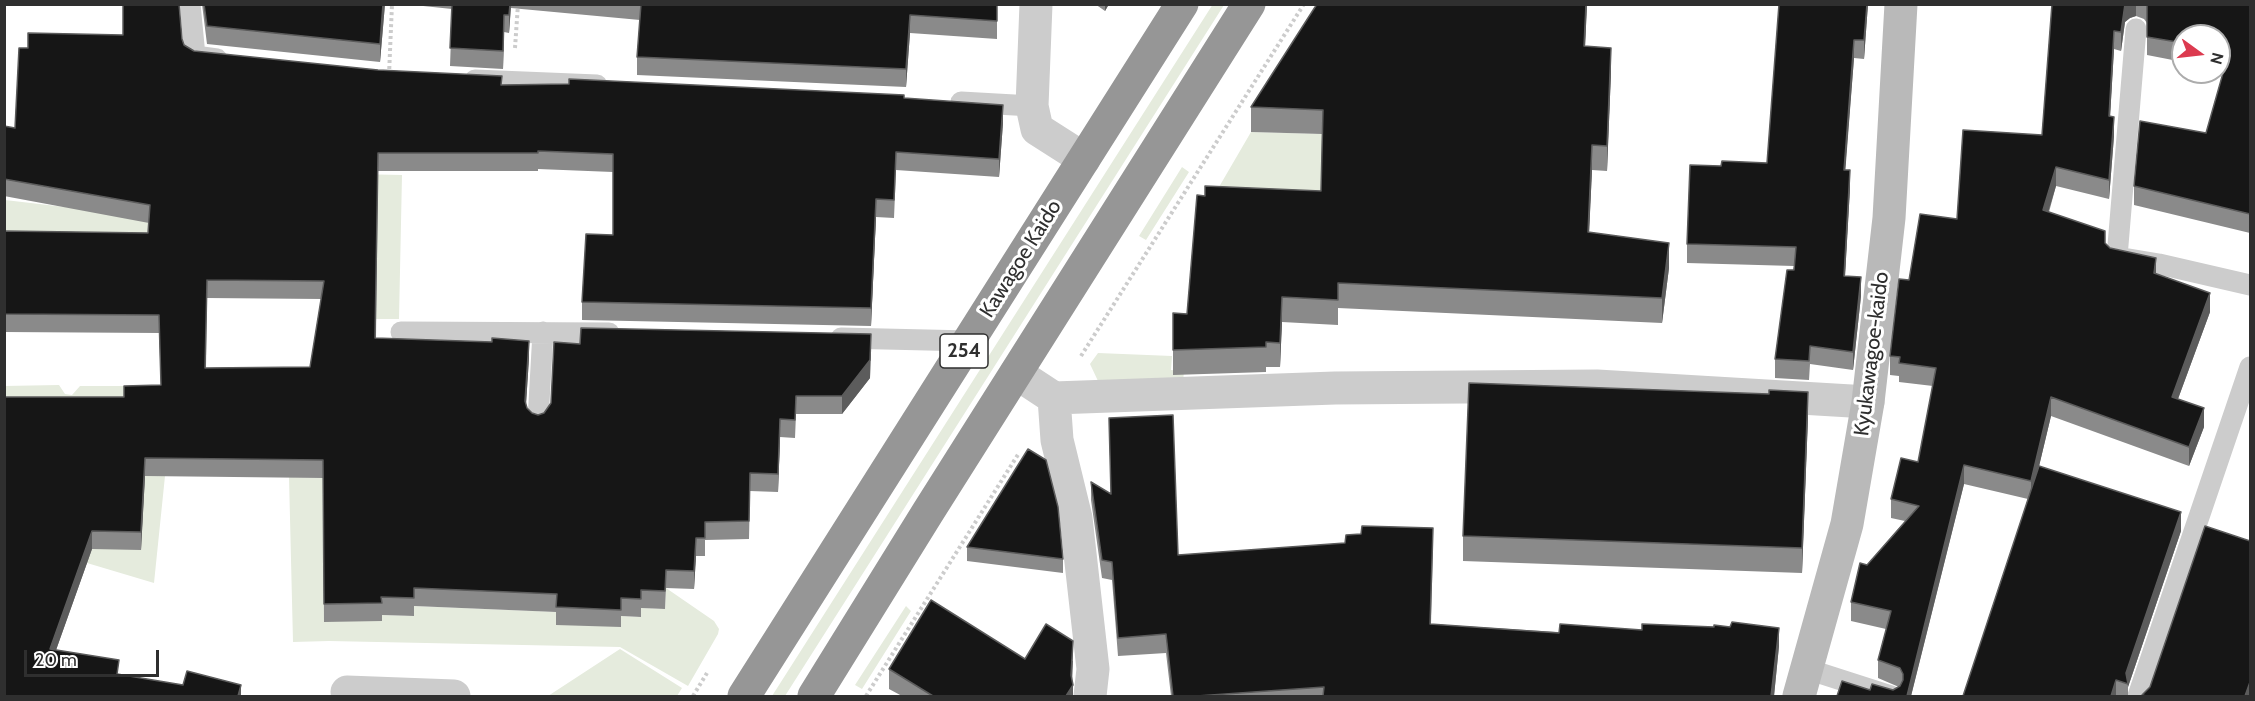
<!DOCTYPE html>
<html>
<head>
<meta charset="utf-8">
<style>
	body { margin:0 }
	#map { position:relative; width:2255px; height:701px; overflow:hidden; background:#fff; font-family:Cabin,sans-serif }
	canvas { display:block }
	.frame { position:absolute; inset:0; border:6px solid #2f2f2f; pointer-events:none }
	.north { position:absolute; left:2171px; top:24px; width:60px; height:60px; box-sizing:border-box; background:#fff; border:2px solid #acacac; border-radius:50%; rotate:105deg; font-size:16px; font-weight:700; line-height:24px; text-align:center; color:#2f2f2f }
	.north::after { content:''; display:block; margin:auto; width:21px; height:27px; background:#dc3a4f; clip-path:polygon(50% 0,100% 100%,50% 72%,0 100%) }
	.scale { position:absolute; left:24px; top:650px; width:135px; height:27px; box-sizing:border-box; border:3px solid #2f2f2f; border-top:0; padding-left:8px; font-size:18px; line-height:21px; white-space:nowrap; color:#2f2f2f; -webkit-text-stroke:4px #fff; paint-order:stroke }
</style>
</head>
<body>
<div id="map">
<canvas width="2255" height="701"></canvas>
<div class="frame"></div>
<div class="north">N</div>
<div class="scale">20 m</div>
</div>
<script>
const ctx = document.querySelector('canvas').getContext('2d');
ctx.lineJoin = 'round';
function paint(path, color) { ctx.fillStyle = color; ctx.fill(path, 'evenodd'); }
const poly = rows => new Path2D(rows.map(r => 'M' + r).join(''));
function strokePath(path, color, width, dash) { ctx.strokeStyle = color; ctx.lineWidth = width; ctx.lineCap = dash ? 'butt' : 'round'; ctx.setLineDash(dash || []); ctx.stroke(path); }
function drawText(font, color, halo, rows, align = 'center') {
  ctx.font = font + ' Cabin,sans-serif'; ctx.lineWidth = 6; ctx.setLineDash([]); ctx.textBaseline = 'middle'; ctx.strokeStyle = halo; ctx.fillStyle = color; for (const [text, x, y, turn = 0] of rows) {
    ctx.save(); ctx.translate(x, y); ctx.rotate((+turn || 0) * Math.PI / 180); ctx.textAlign = isNaN(turn) ? turn : align; if (halo) ctx.strokeText(text, 0, 0); ctx.fillText(text, 0, 0); ctx.restore();
  }
}
const green = poly([
	[1213,4,1224,5,785,696,772,696],
	[1251,132,1323,134,1591,170,1205,211],
	[1182,167,1189,172,1146,240,1139,236],
	[162,170,402,175,399,319,376,319,377,206,183,235,5,246,5,200,159,218],
	[1098,353,1172,356,1171,370,1184,371,1183,382,1098,381,1090,364],
	[59,385,65,394,72,395,80,386,127,386,127,404,5,415,4,386],
	[97,475,165,476,154,583,87,563],
	[289,477,326,478,323,494,324,619,381,615,414,616,414,606,557,612,620,627,621,616,641,617,641,608,665,609,666,588,714,621,719,629,718,634,688,686,620,647,329,641,293,642],
	[906,606,911,611,862,689,855,685],
	[620,649,682,688,677,696,548,696]
]);
const path = poly([
	[515,48,518,4],
	[389,75,392,4],
	[1081,356,1304,4],
	[693,696,707,673],
	[866,696,1019,453]
]);
const lane = poly([
	[190,4,195,56,217,59],
	[2136,29,2117,257,2159,264,2250,285],
	[475,80,597,85],
	[961,102,1032,106],
	[401,332,609,333],
	[841,338,970,341],
	[538,420,543,332],
	[1807,669,1891,696],
	[2138,696,2250,367]
]);
const street = poly([
	[1036,4,1032,106,1037,129,1084,159],
	[1016,373,1054,398,1057,440,1076,518,1093,669,1090,696],
	[1054,398,1335,388,1597,386,1868,402],
	[347,692,454,696]
]);
const secondary = poly([
	[1799,696,1847,524,1868,402,1889,218,1901,4]
]);
const highway = poly([
	[744,696,1182,4],
	[814,696,928,512,1249,4]
]);
const wall = poly([
	[202,4,385,4,380,62,207,44],
	[404,4,997,4,997,39,910,33,906,87,637,75,637,57,640,20,511,8,509,33,504,32,503,69,450,66,452,9],
	[1095,4,1109,4,1105,11],
	[1587,4,1585,46,1611,72,1607,171,1592,170,1589,232,1669,268,1662,323,1338,308,1338,325,1282,322,1280,367,1266,367,1266,372,1173,375,1173,313,1187,314,1205,196,1321,191,1322,134,1251,132,1251,107],
	[1868,4,1864,59,1854,58,1845,170,1850,188,1845,276,1861,296,1853,370,1810,364,1809,380,1775,378,1775,359,1794,266,1687,263,1687,244,1721,166,1767,163],
	[2052,4,2250,4,2250,233,2134,205,2134,186,2206,133,2224,70,2219,69,2219,36,2183,36,2183,62,2147,55,2147,23,2144,19,2136,16,2130,18,2125,22,2121,51,2114,49,2110,117,2114,136,2109,199,2056,186,2049,212,2105,243,2110,248,2156,274,2210,312,2178,399,2204,427,2189,466,2051,416,2039,466,2181,531,2128,687,2128,696,1963,696,2028,499,1964,484,1911,696,1837,696,1870,690,1893,690,1899,687,1878,678,1878,660,1886,629,1851,621,1851,602,1867,565,1905,521,1891,518,1891,499,1918,462,1933,386,1899,382,1899,376,1890,375,1890,356,1909,280,1957,219,2042,135],
	[123,35,182,39,184,45,194,51,502,85,904,98,1003,123,999,177,896,170,894,218,876,217,871,326,582,320,582,302,613,235,613,172,538,169,538,171,378,171,376,338,529,358,526,405,527,408,532,413,538,415,544,413,551,403,580,344,871,352,870,378,842,414,796,414,795,438,780,437,778,492,750,491,749,539,705,540,705,556,696,556,694,589,666,588,665,609,641,608,641,617,621,616,621,627,556,625,556,612,414,606,414,616,382,615,382,621,324,622,323,478,145,476,141,550,92,549,56,650,119,674,241,696,4,696,124,397,161,385,159,333,4,332,4,231,148,233,149,223,4,196,4,126,15,128,28,48],
	[207,298,322,299,310,367,206,368],
	[1808,417,1802,573,1463,561,1463,536],
	[1109,418,1178,555,1433,546,1431,624,1779,646,1774,696,1171,696,1166,653,1118,656,1112,580,1102,578,1091,500,1091,482,1111,494],
	[967,547,1063,559,1063,573,967,561],
	[1025,659,1073,661,1072,679,1073,696,902,696,889,689,889,669]
]);
const shadedWall = poly([
	[383,4,385,4,380,62,380,44],
	[510,4,511,4,509,33,509,15],
	[1105,4,1109,4,1105,11],
	[1586,4,1587,4,1584,71,1584,46],
	[1867,4,1868,4,1864,59,1864,40],
	[2125,4,2136,4,2136,16,2130,18,2125,22,2121,51,2121,32],
	[504,15,504,32,503,69,503,51],
	[910,15,910,33,906,87,906,69],
	[2114,31,2114,49,2109,135,2109,116],
	[1854,40,1854,58,1844,188,1844,170],
	[1611,48,1611,72,1607,171,1607,146],
	[1003,105,1003,123,999,177,999,159],
	[2114,117,2114,136,2109,199,2109,180],
	[1592,145,1592,170,1588,257,1588,232],
	[2056,167,2056,186,2043,229,2043,210],
	[1850,170,1850,188,1844,294,1844,276],
	[876,199,876,217,871,326,871,308],
	[1669,243,1669,268,1662,323,1662,298],
	[2156,258,2156,276,2154,273],
	[1861,277,1861,296,1853,370,1853,352],
	[2210,293,2210,312,2172,415,2172,397],
	[1282,297,1282,322,1280,367,1280,343],
	[871,334,870,378,842,414,842,396],
	[529,341,529,358,525,419,525,401],
	[1808,392,1808,417,1802,573,1802,548],
	[2051,397,2051,416,2031,500,2031,481],
	[2204,408,2204,427,2189,466,2189,447],
	[780,419,780,437,778,492,778,474],
	[145,458,145,476,141,550,141,532],
	[1964,465,1964,484,1911,696,1907,696],
	[2181,512,2181,531,2128,687,2126,673],
	[92,531,92,549,50,667,50,649],
	[696,538,696,556,694,589,694,571],
	[1779,628,1779,646,1774,696,1771,696],
	[1073,641,1072,687,1073,685,1073,696,1066,696,1071,675],
	[2116,680,2116,696,2111,696],
	[2250,682,2250,696,2245,696],
	[241,685,241,696,238,696]
]);
const building = poly([
	[123,4,179,4,182,39,184,45,194,51,378,70,502,76,501,85,569,84,569,79,904,95,904,98,1003,105,999,159,896,152,894,200,876,199,871,308,582,302,586,234,613,235,613,154,538,151,538,153,378,153,375,338,492,342,492,338,529,341,525,401,527,408,532,413,538,415,544,413,551,403,554,342,580,344,581,328,871,334,870,360,842,396,796,396,795,420,780,419,778,474,750,473,749,521,705,522,705,538,696,538,694,571,666,570,665,591,641,590,641,599,621,598,621,610,556,607,557,594,414,588,414,598,381,597,382,603,324,604,323,460,145,458,141,532,92,531,50,649,119,660,117,674,183,685,187,671,241,685,238,696,4,696,4,397,124,397,124,386,161,385,159,315,4,314,4,231,148,233,150,205,4,179,4,126,15,128,19,48,28,48,28,33,123,35,123,4],
	[207,280,324,281,310,367,205,368,207,280],
	[204,4,383,4,380,44,207,26,204,4],
	[452,4,510,4,509,15,504,15,503,51,450,48,452,4],
	[641,4,997,4,997,21,910,15,906,69,637,57,641,4],
	[1317,4,1586,4,1584,46,1611,48,1607,146,1592,145,1588,232,1669,243,1662,298,1338,283,1338,300,1282,297,1280,343,1266,342,1266,347,1173,350,1173,313,1187,314,1197,195,1205,196,1205,186,1321,191,1323,110,1251,107,1317,4],
	[1779,4,1867,4,1864,40,1854,40,1844,170,1850,170,1844,276,1861,277,1853,352,1810,346,1809,361,1775,359,1787,270,1794,270,1796,247,1687,244,1690,165,1721,166,1722,161,1767,163,1779,4],
	[2052,4,2125,4,2121,32,2114,31,2109,116,2114,117,2109,180,2056,167,2043,210,2105,231,2105,243,2110,248,2156,258,2154,273,2210,293,2172,397,2204,408,2189,447,2051,397,2031,481,1964,465,1907,696,1837,696,1842,681,1870,690,1872,684,1893,690,1900,686,1903,680,1903,674,1900,668,1878,660,1891,611,1851,602,1860,563,1867,565,1919,506,1891,499,1901,458,1918,462,1936,368,1899,363,1900,357,1890,356,1899,279,1909,280,1920,214,1957,219,1963,130,2042,135,2052,4],
	[2147,4,2250,4,2250,214,2134,186,2140,121,2206,133,2229,52,2219,50,2219,36,2183,36,2183,43,2147,37,2147,4],
	[1469,383,1769,394,1769,390,1808,392,1802,548,1463,536,1469,383],
	[1173,415,1178,555,1345,543,1346,535,1361,534,1362,526,1433,528,1430,624,1559,633,1560,624,1642,630,1642,624,1714,627,1714,625,1730,627,1732,622,1779,628,1771,696,1323,696,1324,687,1197,696,1173,696,1166,634,1118,638,1112,562,1102,560,1091,482,1111,494,1109,418,1173,415],
	[1028,449,1046,460,1058,507,1063,559,967,547,1028,449],
	[2039,466,2181,512,2126,673,2128,684,2116,680,2111,696,1963,696,2039,466],
	[2205,526,2250,541,2250,682,2245,696,2147,696,2142,695,2150,687,2205,526],
	[931,600,1025,659,1046,624,1073,641,1071,675,1073,685,1066,696,933,696,889,669,931,600]
]);
const shields = [
	[964,351,48]
];
const shieldNames = [
	["254",964,351]
];
const streetNames = [
	["Kawagoe Kaido",1021,259,-58],
	["Kyukawagoe-kaido",1872,354,-83]
];
paint(green, '#e5ebdd');
strokePath(path, '#ccc', 4, [3, 3]);
strokePath(lane, '#ccc', 21);
strokePath(street, '#ccc', 33);
strokePath(secondary, '#b9b9b9', 33);
strokePath(highway, '#969696', 33);
paint(wall, '#8a8a8a');
paint(shadedWall, '#5c5c5c');
paint(building, '#161616');
strokePath(building, '#5c5c5c', 1.5);
for (const [x, y, w] of shields) { const box = new Path2D(); box.roundRect(x - w / 2, y - 17, w, 34, 4.5); ctx.fillStyle = '#fff'; ctx.fill(box); strokePath(box, '#2f2f2f', 1.5); }
drawText('bold 20px', '#2f2f2f', null, shieldNames);
drawText('21px', '#2f2f2f', '#fff', streetNames);
</script>
</body>
</html>
